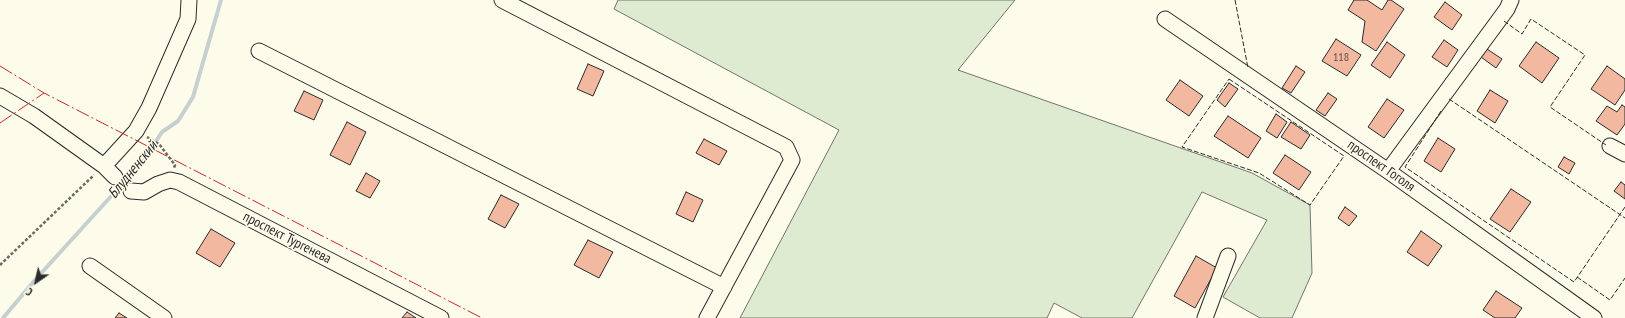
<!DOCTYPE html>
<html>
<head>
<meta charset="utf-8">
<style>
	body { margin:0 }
	#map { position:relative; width:1625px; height:318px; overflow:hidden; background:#fdfbea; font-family:"PT Sans Narrow",sans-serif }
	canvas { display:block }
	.north { position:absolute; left:16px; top:262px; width:40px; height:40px; -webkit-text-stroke:3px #fdfbea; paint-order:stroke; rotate:214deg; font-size:11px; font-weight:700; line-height:16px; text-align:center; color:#2b2b2b }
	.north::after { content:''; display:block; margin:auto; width:14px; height:18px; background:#2b2b2b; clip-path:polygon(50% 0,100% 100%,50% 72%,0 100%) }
</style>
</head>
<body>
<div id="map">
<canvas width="1625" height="318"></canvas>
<div class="north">С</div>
</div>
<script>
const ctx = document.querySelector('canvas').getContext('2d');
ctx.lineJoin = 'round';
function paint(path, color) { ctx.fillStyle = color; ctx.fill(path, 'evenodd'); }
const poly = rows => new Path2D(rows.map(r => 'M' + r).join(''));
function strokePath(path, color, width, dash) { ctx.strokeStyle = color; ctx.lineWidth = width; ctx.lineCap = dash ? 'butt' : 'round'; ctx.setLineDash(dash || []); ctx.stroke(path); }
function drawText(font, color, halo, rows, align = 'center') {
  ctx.font = font + ' "PT Sans Narrow",sans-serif'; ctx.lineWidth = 3; ctx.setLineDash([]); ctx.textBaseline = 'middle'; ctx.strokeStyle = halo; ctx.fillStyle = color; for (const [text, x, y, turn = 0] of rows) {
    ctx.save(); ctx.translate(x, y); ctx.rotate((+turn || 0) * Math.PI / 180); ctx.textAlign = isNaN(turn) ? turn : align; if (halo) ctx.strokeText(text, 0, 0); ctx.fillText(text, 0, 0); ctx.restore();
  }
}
const green = poly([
	[618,0,1015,0,958,70,1252,173,1310,205,1312,273,1292,318,1260,318,1223,297,1267,220,1202,192,1132,318,1082,318,1054,303,1047,318,740,318,839,130,614,9,618,0]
]);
const stream = poly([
	[3,318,35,280,144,160,162,132,178,121,193,97,221,0]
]);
const building = poly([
	[1354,0,1367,0,1382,10,1388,0,1391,0,1404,9,1376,51,1362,42,1365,21,1348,10,1354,0],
	[1445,2,1462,15,1452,30,1434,17,1445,2],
	[1336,39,1361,55,1347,76,1322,61,1336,39],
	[1444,40,1458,50,1447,67,1432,57,1444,40],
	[1387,42,1405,55,1390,78,1371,65,1387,42],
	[1536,42,1559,58,1542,83,1519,66,1536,42],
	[1487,49,1502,59,1496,68,1481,57,1487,49],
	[588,64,604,71,593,96,577,89,588,64],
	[1296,66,1305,72,1291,93,1282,88,1296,66],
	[1607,66,1625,79,1625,90,1615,105,1591,89,1607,66],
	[1180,80,1203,96,1189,116,1166,100,1180,80],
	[1229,83,1238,89,1225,107,1217,100,1229,83],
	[1490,90,1508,101,1495,123,1477,111,1490,90],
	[304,91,323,100,314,120,294,111,304,91],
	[1328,93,1337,99,1325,116,1316,110,1328,93],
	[1387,99,1404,110,1384,138,1368,127,1387,99],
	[1622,105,1625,107,1625,124,1617,135,1596,121,1607,106,1617,112,1622,105],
	[1276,114,1287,122,1277,138,1266,131,1276,114],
	[1228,116,1261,138,1248,158,1214,136,1228,116],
	[347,122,366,132,350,165,330,155,347,122],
	[1291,122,1310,135,1301,149,1281,137,1291,122],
	[1438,138,1455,149,1441,172,1424,161,1438,138],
	[704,139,727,151,719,165,696,153,704,139],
	[1285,155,1311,172,1299,190,1273,173,1285,155],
	[1564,157,1575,163,1569,174,1558,167,1564,157],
	[366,173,380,181,370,198,356,191,366,173],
	[1621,182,1625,185,1625,199,1614,191,1621,182],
	[1511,189,1531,202,1510,232,1490,219,1511,189],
	[686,192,703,200,693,222,676,214,686,192],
	[501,195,519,204,505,228,488,219,501,195],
	[1345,207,1357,216,1349,226,1338,218,1345,207],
	[211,229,235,243,220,267,196,253,211,229],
	[1421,231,1442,246,1428,266,1407,252,1421,231],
	[588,240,613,252,599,278,574,265,588,240],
	[1196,256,1217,268,1195,308,1174,296,1196,256],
	[1496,291,1522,308,1515,318,1495,318,1483,310,1496,291],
	[407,312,416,318,402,318,407,312],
	[119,313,127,318,115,318,119,313]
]);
const path = poly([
	[147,137,159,144,175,165,174,168],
	[0,265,94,175]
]);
const minor = poly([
	[502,0,786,147,792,160,707,318],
	[1165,19,1388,171,1594,318],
	[259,51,724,287],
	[0,96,34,116,104,166,115,177],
	[1610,146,1625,154],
	[104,166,136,131,149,108,188,19,189,0],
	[1388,171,1507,9,1511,0],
	[131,191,144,192,158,184,170,180,179,182,441,318],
	[90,266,164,318],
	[1205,318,1228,256]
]);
const fence = poly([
	[1235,0,1248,68],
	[1504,21,1522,34,1531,19,1585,55,1550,107,1606,145],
	[1229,79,1344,156,1310,205,1259,173,1182,147,1229,79],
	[1449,99,1625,218],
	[1441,111,1405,167,1574,282,1625,207],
	[1577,277,1610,300,1625,278]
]);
const power = poly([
	[0,66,44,93,482,318],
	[0,123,44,93]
]);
const numberNames = [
	["118",1341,58]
];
const streetNames = [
	["проспект Гоголя",1381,166,35],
	["проспект Тургенева",287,238,27]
];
const waterNames = [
	["Блудненский",133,170,-51]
];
paint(green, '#deebd1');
strokePath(green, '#74746e', 1);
strokePath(stream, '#c7d0d0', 4);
paint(building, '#f2b8a0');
strokePath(building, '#2b2b2b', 1);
strokePath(minor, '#2b2b2b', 17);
strokePath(path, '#6a6964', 2.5, [3, 2]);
strokePath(minor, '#fdfbea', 15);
strokePath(fence, '#2b2b2b', 1, [5, 2]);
strokePath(power, '#c62828', 1, [14, 3, 2, 3]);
drawText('12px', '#5d4e48', null, numberNames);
drawText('14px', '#2b2b2b', '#fdfbea', streetNames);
drawText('italic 15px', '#2b2b2b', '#fdfbea', waterNames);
</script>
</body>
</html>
